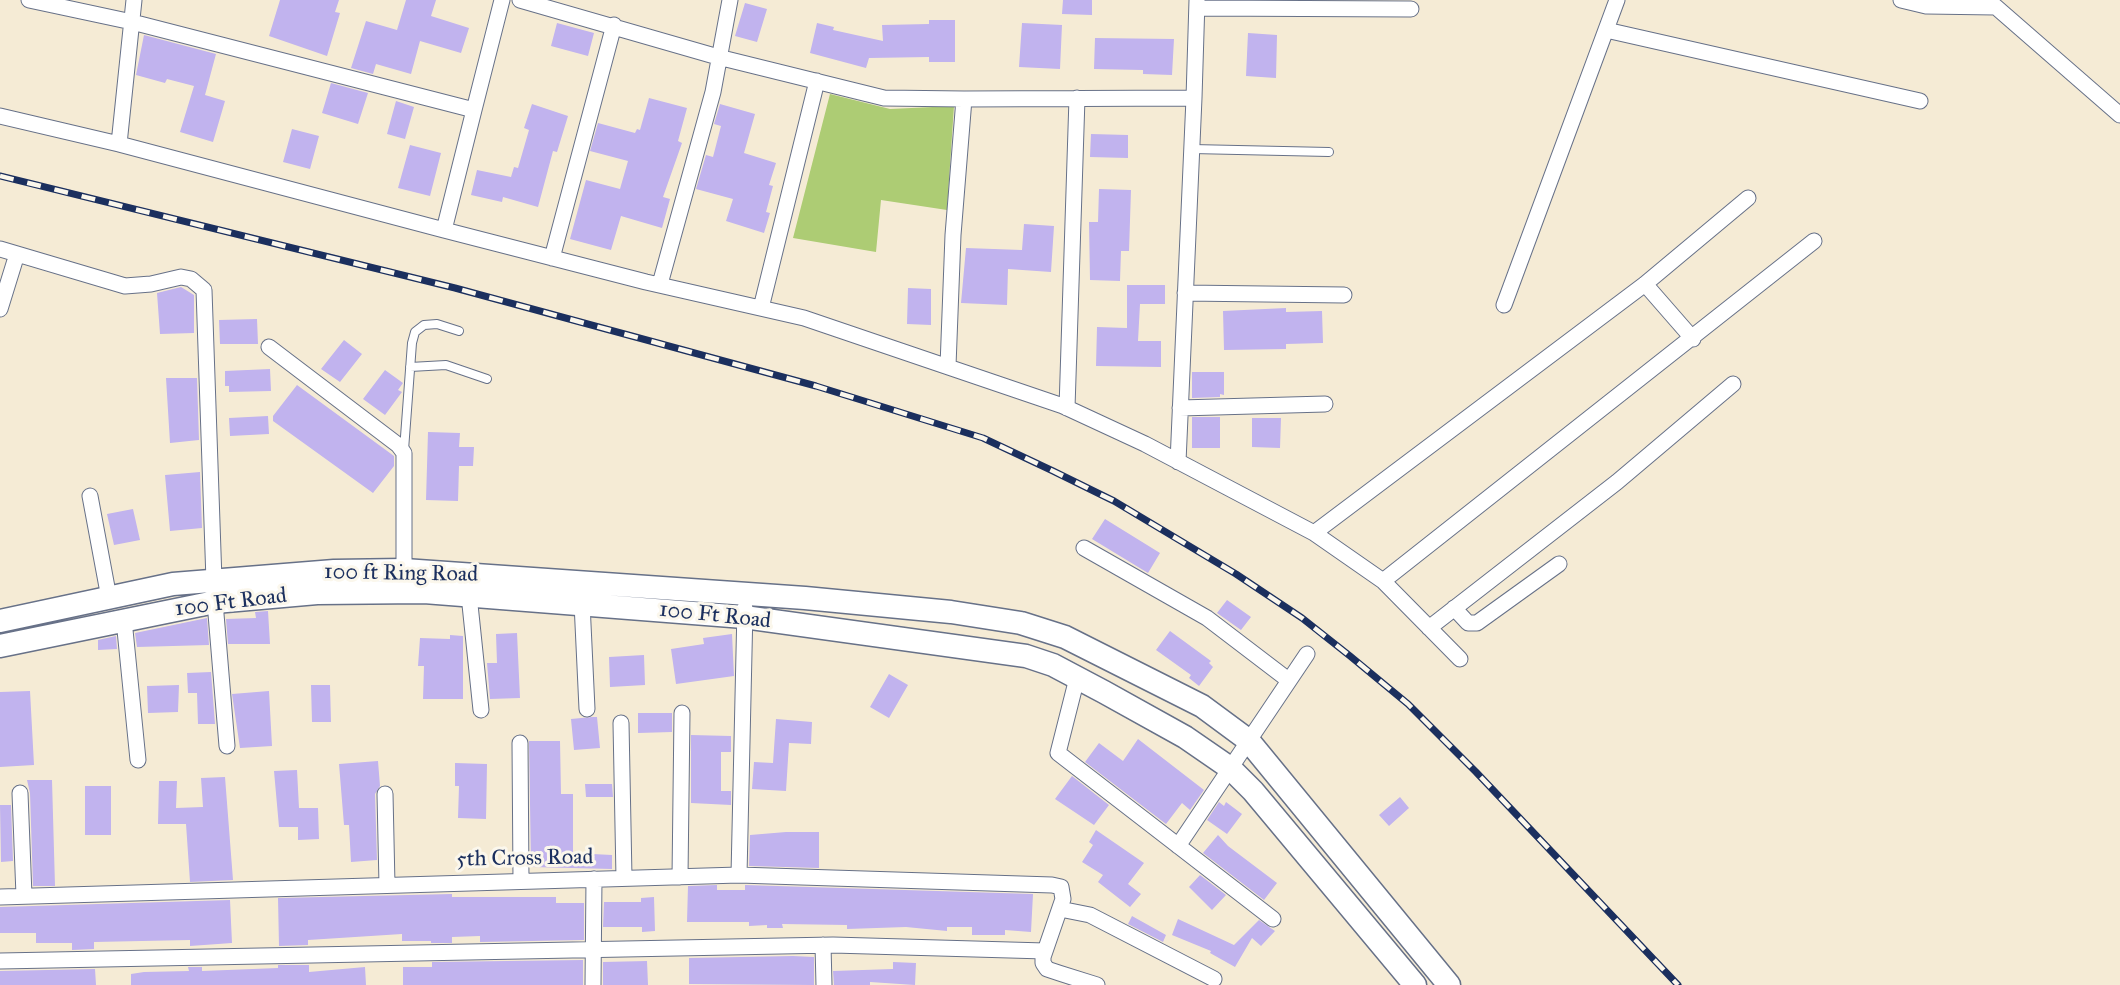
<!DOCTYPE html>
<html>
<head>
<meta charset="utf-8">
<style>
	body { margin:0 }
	canvas { display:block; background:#f5ebd5 }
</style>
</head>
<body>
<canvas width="2120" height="985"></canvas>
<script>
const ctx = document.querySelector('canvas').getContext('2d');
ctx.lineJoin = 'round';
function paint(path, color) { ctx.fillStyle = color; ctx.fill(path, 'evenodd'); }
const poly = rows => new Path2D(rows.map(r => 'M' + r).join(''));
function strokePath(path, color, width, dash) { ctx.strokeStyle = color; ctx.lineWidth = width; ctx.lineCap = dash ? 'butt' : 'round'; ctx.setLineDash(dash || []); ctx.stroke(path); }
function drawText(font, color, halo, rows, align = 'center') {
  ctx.font = font + ' "IM FELL Great Primer",serif'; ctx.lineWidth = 6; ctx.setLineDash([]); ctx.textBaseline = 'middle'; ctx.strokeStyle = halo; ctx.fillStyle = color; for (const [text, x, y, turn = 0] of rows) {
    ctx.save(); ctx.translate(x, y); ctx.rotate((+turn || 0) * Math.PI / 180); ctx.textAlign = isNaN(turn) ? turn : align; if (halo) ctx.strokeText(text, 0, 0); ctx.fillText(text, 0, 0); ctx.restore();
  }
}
const green = poly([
	[830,94,890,109,954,106,947,210,881,200,876,252,793,238]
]);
const building = poly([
	[280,0,339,0,335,12,340,13,327,56,269,36],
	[406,0,436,0,431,16,469,28,461,53,420,41,411,74,376,64,373,74,351,68,366,21,397,30],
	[1063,0,1092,0,1092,15,1062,14],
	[745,3,767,9,757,42,735,36],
	[929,20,955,20,955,62,929,62,929,57,869,58,866,68,810,53,817,23,834,27,833,30,883,41,882,25,929,24],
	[557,23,594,33,588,56,551,46],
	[1022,23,1062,25,1060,69,1019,67],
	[1248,33,1277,35,1276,78,1246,76],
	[144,35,216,54,205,95,225,101,213,142,180,132,194,86,167,79,165,83,136,75],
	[1095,38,1174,39,1172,75,1143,74,1143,70,1094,69],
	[331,83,368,93,358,124,322,113],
	[649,98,687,108,678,141,682,143,663,197,670,199,662,228,621,216,611,250,570,239,586,180,620,189,628,161,590,151,598,123,635,133,637,129,640,130],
	[396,101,414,107,405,139,387,134],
	[532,104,568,116,557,152,553,151,538,207,503,197,502,202,471,195,477,170,511,177,514,167,518,168,529,130,524,128],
	[720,104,755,114,744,153,776,163,769,185,773,186,766,212,770,213,764,233,726,221,733,199,696,189,706,155,713,157,721,126,714,124],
	[292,129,319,136,310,169,283,162],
	[1091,134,1128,135,1128,158,1090,157],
	[410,145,441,153,430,196,398,188],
	[1099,189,1131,190,1129,251,1121,251,1120,281,1090,280,1089,222,1098,222],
	[1024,224,1054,226,1051,272,1008,269,1007,305,961,303,966,248,1022,250],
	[1127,285,1165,285,1165,304,1140,304,1138,341,1161,341,1161,367,1096,366,1097,327,1127,328],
	[181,287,194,295,194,333,160,334,157,293],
	[908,288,931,289,931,325,907,324],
	[1286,308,1286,312,1322,311,1323,343,1286,344,1286,349,1224,350,1223,311],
	[257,319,258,344,220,344,219,320],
	[344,340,362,354,340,382,321,369],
	[270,369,271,391,229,392,229,386,225,386,225,371],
	[385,370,403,383,398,390,402,392,385,415,363,399],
	[1192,372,1224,372,1224,395,1220,394,1220,397,1192,398],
	[166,378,197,378,199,440,170,443],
	[297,385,394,456,394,466,373,493,273,421,273,416],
	[268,416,269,434,230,436,229,418],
	[1192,417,1220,417,1220,448,1192,448],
	[1252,418,1281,418,1280,448,1252,447],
	[428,432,460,433,459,447,474,447,473,466,459,466,458,501,426,500],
	[200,472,202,528,170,531,165,475],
	[133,509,140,540,114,545,107,514],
	[1105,519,1160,553,1148,573,1092,539],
	[1227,600,1251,617,1241,630,1217,613],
	[268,611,270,644,228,644,226,619,256,618,255,612],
	[207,618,209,645,137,647,135,633],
	[1170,631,1211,661,1209,663,1213,667,1199,686,1189,678,1191,675,1156,650],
	[517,633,520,698,490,699,487,663,497,663,496,634],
	[732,634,734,676,676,684,671,649,704,644,703,638],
	[450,635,463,636,463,699,423,699,424,666,418,666,420,638,450,639],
	[116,636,117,649,98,650,98,640],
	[644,655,645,685,610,687,609,657],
	[211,672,215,724,198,724,197,693,188,693,187,673],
	[889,674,908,685,889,718,870,707],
	[179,685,178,712,148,713,147,686],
	[311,685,330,685,331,722,312,722],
	[30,691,34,765,0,767,0,692],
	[269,691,272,746,240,748,232,694],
	[638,713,672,713,672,732,638,733],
	[592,717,597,717,600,748,574,750,571,719],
	[776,719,812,722,811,744,789,743,786,791,752,789,754,762,773,763],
	[691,735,731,736,731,752,721,752,721,791,731,791,731,805,691,803],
	[1138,739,1204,790,1190,810,1182,803,1166,824,1085,762,1099,743,1123,761],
	[529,741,560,741,561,794,573,794,573,853,612,855,612,869,531,867],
	[378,761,380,786,375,794,377,860,351,862,349,825,344,825,339,764],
	[455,763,487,764,486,819,458,818,459,786,455,786],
	[297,770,299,808,318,808,319,839,298,840,298,827,279,827,274,771],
	[1072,776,1109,805,1094,825,1055,799],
	[225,777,233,880,190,882,186,824,158,824,159,781,177,781,176,808,203,807,201,778],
	[27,780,52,780,55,886,33,886,30,793],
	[585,784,612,784,613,797,586,797],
	[85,786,111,786,111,835,85,835],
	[1400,797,1409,808,1389,826,1379,815],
	[1219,802,1224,806,1226,802,1242,814,1227,834,1207,820],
	[0,805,11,805,13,861,1,862],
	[1096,830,1144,863,1128,884,1141,894,1130,907,1098,882,1103,875,1082,862,1093,845,1089,842],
	[786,832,819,832,819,868,749,866,750,835],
	[1218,835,1228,846,1277,883,1264,900,1203,853],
	[1200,875,1226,895,1212,910,1189,887],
	[717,885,717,890,745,890,745,885,1033,894,1031,932,1005,930,1005,935,972,935,972,927,947,927,947,931,906,927,847,929,847,925,782,924,783,928,767,928,767,925,749,926,749,922,687,922,688,886],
	[452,894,452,897,556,897,556,903,584,903,584,940,480,942,480,936,452,937,452,943,431,943,431,941,402,941,402,934,308,940,308,945,279,946,278,898],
	[654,897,655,931,642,932,642,927,603,927,604,902,641,902,641,898],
	[230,900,232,943,190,946,190,940,94,942,94,949,72,950,72,943,36,943,36,933,0,933,0,907],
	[1132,916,1166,935,1163,942,1128,924],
	[1178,919,1234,945,1259,920,1275,931,1261,946,1252,938,1235,967,1210,953,1211,951,1172,935],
	[793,956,814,957,814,985,689,984,689,958],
	[583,960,583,985,403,985,403,967,432,967,432,962],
	[647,961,648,985,603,985,603,962],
	[893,962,916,963,915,985,870,982,870,985,834,985,833,971,893,969],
	[278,965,309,965,309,972,365,967,366,985,131,985,131,974,144,972,189,971,188,967,202,967,202,971,278,968],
	[95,969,96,985,0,985,0,971]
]);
const service = poly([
	[1192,149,1329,152],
	[410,367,446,365,487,379],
	[404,450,412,343,415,332,424,325,437,324,459,331]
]);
const minor = poly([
	[520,0,718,57,884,98,964,99,1194,98,1197,0],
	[1901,0,1926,6,1995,7],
	[1988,0,2120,115],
	[1197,8,1411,9],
	[1606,30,1920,101],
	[474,110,502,0],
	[0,116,119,144,444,230,474,110,132,22,29,0],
	[119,144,134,0],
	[444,230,646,282,804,318,1063,406,1145,444,1314,533,1383,581,1814,241],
	[0,249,125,286,151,284,181,277,191,279,204,290,214,581],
	[552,258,614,25],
	[660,284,713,92,730,0],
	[1645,284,1693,339],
	[1185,293,1344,295],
	[1504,305,1617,0],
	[761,308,817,81],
	[0,309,17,254],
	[269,347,398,445,404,453,404,570],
	[948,366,953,235,964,99],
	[1067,408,1077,98],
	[1180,408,1325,404],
	[1178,462,1194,98],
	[90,496,109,598],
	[1314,533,1645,284,1748,198],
	[1084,548,1207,618,1287,679],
	[1383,581,1460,659],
	[469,595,481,710],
	[215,602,227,746],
	[582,603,587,709],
	[1454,608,1468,623,1477,623,1559,564],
	[124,620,138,760],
	[1429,628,1617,482,1733,384],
	[1077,678,1058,753,1273,919],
	[621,723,624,878],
	[520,743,521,881],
	[20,793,24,896],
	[385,794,387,885],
	[1178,846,1307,654],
	[739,875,745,608],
	[680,877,682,713],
	[0,897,739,875,1052,885,1061,887,1063,899,1043,957,1043,963,1047,969,1059,973,1097,985],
	[1060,909,1090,915,1214,979],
	[823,945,824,985],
	[0,961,833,945,1045,951],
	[593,985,594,879]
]);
const primary = poly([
	[0,621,173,584,334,571,404,570,805,598,951,612,1021,623,1065,637,1202,706,1248,740,1449,985],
	[0,646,215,602,317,593,424,592,744,617,1026,656,1053,665,1104,692,1185,737,1230,768,1253,791,1415,985]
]);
const rail = poly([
	[0,176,455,288,816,386,983,438,1053,471,1114,501,1236,574,1302,618,1350,656,1408,704,1476,772,1678,985]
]);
const streetNames = [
	["100 ft Ring Road",401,574,1],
	["100 Ft Road",231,603,-7],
	["100 Ft Road",715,616,6],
	["5th Cross Road",525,859,-1]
];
paint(green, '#adcc74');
paint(building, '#c1b3ee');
strokePath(service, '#677188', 10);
strokePath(minor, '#677188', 17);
strokePath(primary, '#677188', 25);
strokePath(service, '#fff', 8);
strokePath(minor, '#fff', 15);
strokePath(primary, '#fff', 22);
strokePath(rail, '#1b2f5e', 7);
strokePath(rail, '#fbf7ec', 4.5, [14]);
drawText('22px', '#1b2f5e', '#fbf7ec', streetNames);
</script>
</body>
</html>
